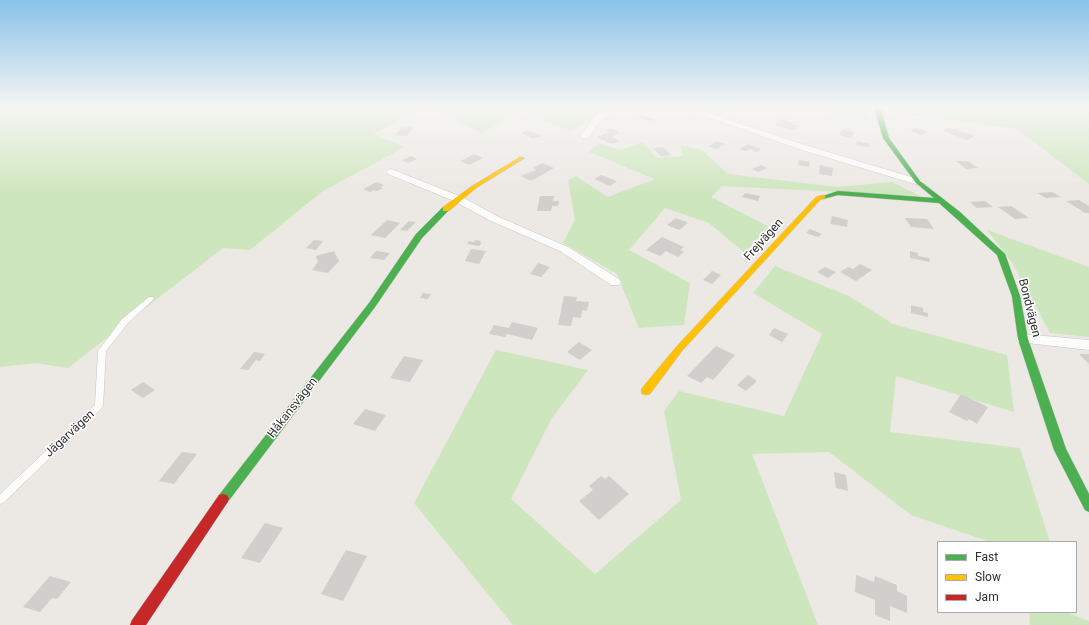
<!DOCTYPE html>
<html>
<head>
<meta charset="utf-8">
<style>
	body { margin:0 }
	#map { position:relative; width:1089px; height:625px; overflow:hidden; background:#ece8e4; font-family:Roboto,sans-serif }
	canvas { display:block }
	.legend { position:absolute; left:937px; top:541px; width:140px; height:72px; box-sizing:border-box; background:#fff; border:1px solid #ababab; margin:0; padding:5px 7px; list-style:none; font-size:12px; color:#2e2e2e }
	.legend li { display:flex; align-items:center; gap:8px; height:20px }
	.legend b { width:20px; border:1px solid #ababab }
</style>
</head>
<body>
<div id="map">
<canvas width="1089" height="625"></canvas>
<ul class="legend">
<li><b style="height:5px;background:#4caf50"></b>Fast</li>
<li><b style="height:5px;background:#ffc107"></b>Slow</li>
<li><b style="height:5px;background:#c62828"></b>Jam</li>
</ul>
</div>
<script>
const ctx = document.querySelector('canvas').getContext('2d');
ctx.lineJoin = 'round';
function paint(path, color) { ctx.fillStyle = color; ctx.fill(path, 'evenodd'); }
const poly = rows => new Path2D(rows.map(r => 'M' + r).join(''));
function strokePath(path, color, width, dash) { ctx.strokeStyle = color; ctx.lineWidth = width; ctx.lineCap = dash ? 'butt' : 'round'; ctx.setLineDash(dash || []); ctx.stroke(path); }
function drawText(font, color, halo, rows, align = 'center') {
  ctx.font = font + ' Roboto,sans-serif'; ctx.lineWidth = 3; ctx.setLineDash([]); ctx.textBaseline = 'middle'; ctx.strokeStyle = halo; ctx.fillStyle = color; for (const [text, x, y, turn = 0] of rows) {
    ctx.save(); ctx.translate(x, y); ctx.rotate((+turn || 0) * Math.PI / 180); ctx.textAlign = isNaN(turn) ? turn : align; if (halo) ctx.strokeText(text, 0, 0); ctx.fillText(text, 0, 0); ctx.restore();
  }
}
const green = poly([
	[0,107,425,107,373,134,405,147,323,191,250,250,223,248,68,368,36,363,0,367],
	[431,107,614,107,571,131,521,112,481,133],
	[695,107,737,107,720,115],
	[817,107,863,107,868,119,837,117],
	[889,107,1089,107,1089,184,1017,129,888,112],
	[642,142,657,158,683,156,680,145,702,150,728,174,838,187,892,182,920,196,722,186,711,197,768,226,745,253,709,223,665,208,629,250,690,283,684,325,639,328,617,274,563,243,575,220,568,180,576,176,608,197,655,179,589,152,599,143,621,150],
	[987,230,1089,267,1089,337,1050,333,1013,264],
	[775,266,849,296,893,324,1007,355,1014,412,896,376,890,432,1020,448,1050,542,990,542,911,515,829,452,752,454,818,625,513,625,414,503,496,350,588,370,552,418,511,499,595,574,681,500,664,411,679,391,784,416,822,334,753,293],
	[1029,612,1065,612,1089,621,1089,625,1030,625]
]);
const building = poly([
	[642,115,657,121,652,123,637,117],
	[783,119,794,123,792,124,798,126,793,130,774,125],
	[402,127,413,127,407,136,396,135],
	[610,128,620,132,612,137,620,141,611,144,597,137,609,132,606,131],
	[915,128,927,131,922,135,910,131],
	[949,128,955,129,975,136,967,140,943,131],
	[842,129,854,132,851,138,839,135],
	[528,130,541,136,533,139,521,133],
	[717,141,726,144,716,149,708,146],
	[857,141,870,144,869,147,856,145],
	[748,144,761,149,756,152,750,149,746,151,739,149],
	[663,147,671,155,661,156,653,148],
	[474,154,483,158,469,165,460,161],
	[411,156,417,159,408,163,402,160],
	[799,160,810,162,809,167,798,165],
	[956,161,968,161,978,168,966,169],
	[542,163,554,168,531,181,521,176,536,170,533,168],
	[761,165,767,168,758,172,752,169],
	[820,165,833,168,832,176,819,174],
	[601,175,617,181,610,186,594,179],
	[377,182,384,185,380,187,383,188,377,191,374,190,370,192,363,189],
	[1052,192,1061,197,1046,198,1037,193],
	[745,193,760,196,758,201,742,197],
	[540,196,554,196,553,201,559,201,558,206,552,206,551,211,537,211],
	[1079,200,1089,206,1089,213,1085,213,1066,201],
	[985,201,993,207,977,208,970,202],
	[1011,206,1029,218,1015,219,998,207],
	[832,216,848,220,847,227,830,224],
	[676,218,688,223,679,230,667,225],
	[905,218,927,219,934,229,911,227],
	[387,220,400,223,385,238,371,235],
	[409,221,416,222,407,231,400,230],
	[810,229,822,234,818,237,806,233],
	[662,237,684,247,680,250,684,252,678,257,666,251,660,256,646,250],
	[314,240,323,241,316,250,306,248],
	[475,240,481,241,480,243,482,243,479,246,467,244,469,241,474,242],
	[471,249,486,251,479,264,465,261],
	[334,251,339,261,328,273,312,270,318,262,316,256],
	[376,251,390,253,384,260,370,258],
	[910,251,918,253,918,256,929,258,930,262,910,258],
	[538,263,550,267,541,277,530,274],
	[860,264,872,270,856,281,840,272,848,267,853,269],
	[825,267,836,272,828,278,817,272],
	[712,271,721,275,712,284,703,280],
	[423,293,431,294,428,299,420,298],
	[564,296,577,297,576,301,589,302,587,311,582,310,581,318,573,317,571,326,558,325],
	[911,305,923,308,923,312,928,313,928,317,911,313],
	[512,322,538,328,532,340,507,334,505,337,489,334,494,325,509,328],
	[774,328,788,334,782,342,769,335],
	[579,342,592,350,580,360,567,352],
	[716,346,735,355,713,380,707,377,701,383,687,376],
	[254,352,265,354,260,361,256,360,248,370,240,369],
	[1079,354,1089,354,1089,364],
	[404,356,423,360,410,382,390,378],
	[748,375,757,381,746,391,737,385],
	[143,382,155,390,143,398,131,390],
	[961,394,988,407,977,424,969,419,967,421,949,412],
	[365,409,386,415,375,431,353,424],
	[182,452,197,454,174,484,159,481],
	[834,472,846,475,848,491,836,488],
	[601,476,605,479,609,476,629,494,599,520,579,501,593,490,589,486],
	[265,523,283,528,260,563,241,558],
	[346,550,367,556,343,601,321,594],
	[856,575,874,582,875,576,897,585,897,591,907,596,907,613,890,606,890,621,875,615,875,600,855,592],
	[50,576,71,582,57,599,52,598,40,612,23,607]
]);
const lane = poly([
	[149,297,153,297,154,299,128,323,106,351,103,406,102,408,3,503,0,504,0,494,95,405,98,351,122,319,149,297]
]);
const street = poly([
	[611,107,620,107,600,121,588,138,582,138,581,136,594,117,611,107],
	[679,107,690,107,805,145,921,180,923,182,921,184,915,184,799,149,679,107],
	[391,169,462,197,499,217,568,247,619,279,621,282,619,285,611,285,560,251,491,221,454,201,388,174,386,172,388,170,391,169],
	[1023,334,1089,340,1089,350,1018,342,1016,339,1018,336,1023,334]
]);
const fast = poly([
	[874,107,880,107,889,138,920,181,960,212,1005,254,1020,296,1028,339,1066,449,1089,494,1089,512,1085,510,1054,450,1018,339,1012,296,997,255,939,203,838,195,823,199,820,197,838,191,934,198,916,183,883,138,874,107],
	[443,207,446,207,450,209,422,238,375,307,227,503,223,504,219,503,217,499,219,495,369,303,416,234,443,207]
]);
const slow = poly([
	[520,157,525,158,476,188,449,211,443,211,443,207,472,186,520,157],
	[823,195,826,197,825,198,820,200,682,351,650,394,646,395,642,394,641,391,642,388,676,347,816,197,823,195]
]);
const jam = poly([
	[223,494,227,495,229,499,227,503,146,625,130,625,132,620,219,495,223,494]
]);
const streetNames = [
	["Frejvägen",764,240,-48],
	["Bondvägen",1029,308,76],
	["Håkansvägen",293,408,-52],
	["Jägarvägen",70,434,-43]
];
paint(green, '#cee6be');
paint(building, '#d1cecb');
strokePath(lane, '#c5c4c5', 1);
strokePath(street, '#c5c4c5', 1);
strokePath(fast, '#c5c4c5', 1);
strokePath(slow, '#c5c4c5', 1);
strokePath(jam, '#c5c4c5', 1);
paint(lane, '#fcfcfb');
paint(street, '#fcfcfb');
paint(fast, '#4caf50');
paint(slow, '#ffc107');
paint(jam, '#c62828');
const sky = ctx.createLinearGradient(0, 0, 0, 194);
sky.addColorStop(0, '#88c2ea');
sky.addColorStop(0.55, '#f6f5f3');
sky.addColorStop(1, '#f6f5f300');
ctx.fillStyle = sky;
ctx.fillRect(0, 0, 1089, 194);
drawText('12px', '#2e2e2e', '#fff', streetNames);
</script>
</body>
</html>
